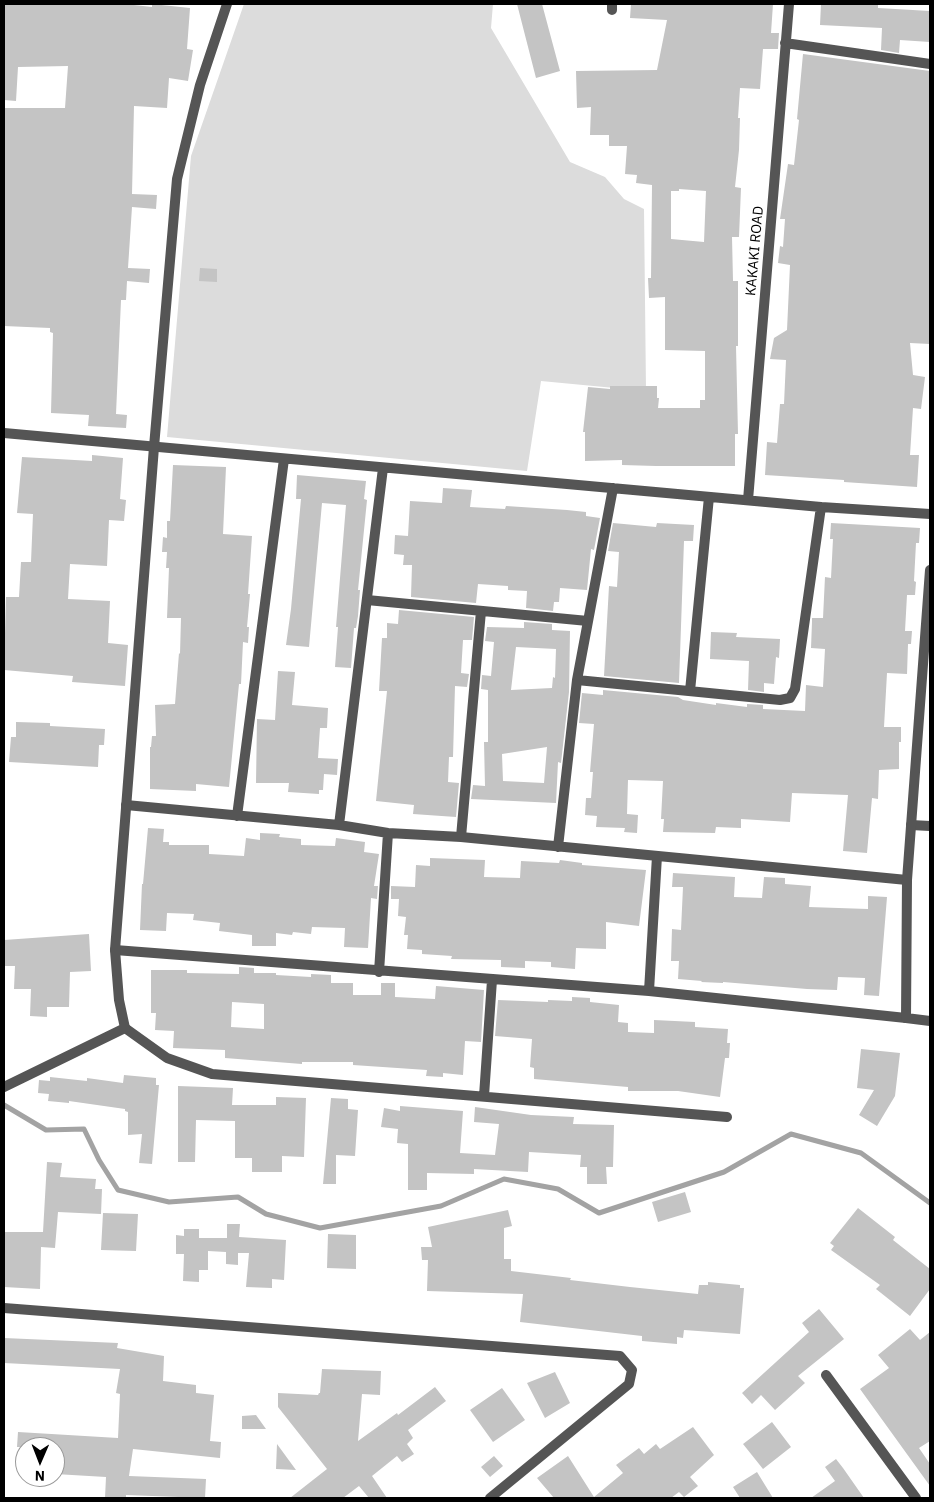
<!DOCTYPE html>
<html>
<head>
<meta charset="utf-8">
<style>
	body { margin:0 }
	#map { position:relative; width:934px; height:1502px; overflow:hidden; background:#fff; font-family:"IBM Plex Sans",sans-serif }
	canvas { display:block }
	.frame { position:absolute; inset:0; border:5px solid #000; pointer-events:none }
	.north { position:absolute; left:15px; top:1437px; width:50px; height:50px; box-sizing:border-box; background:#fff; border:1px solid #999; border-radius:50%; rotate:181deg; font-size:14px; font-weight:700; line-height:20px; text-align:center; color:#000 }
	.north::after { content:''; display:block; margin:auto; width:18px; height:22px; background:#000; clip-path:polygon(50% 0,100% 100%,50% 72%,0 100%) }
</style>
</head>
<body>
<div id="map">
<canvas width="934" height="1502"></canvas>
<div class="frame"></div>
<div class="north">N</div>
</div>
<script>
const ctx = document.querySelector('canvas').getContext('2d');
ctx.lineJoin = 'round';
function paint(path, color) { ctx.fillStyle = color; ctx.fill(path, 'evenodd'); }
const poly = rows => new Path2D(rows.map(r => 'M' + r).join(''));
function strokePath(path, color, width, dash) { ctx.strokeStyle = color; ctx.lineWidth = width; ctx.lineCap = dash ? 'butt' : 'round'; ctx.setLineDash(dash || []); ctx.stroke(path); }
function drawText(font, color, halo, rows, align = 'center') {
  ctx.font = font + ' "IBM Plex Sans",sans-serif'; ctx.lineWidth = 5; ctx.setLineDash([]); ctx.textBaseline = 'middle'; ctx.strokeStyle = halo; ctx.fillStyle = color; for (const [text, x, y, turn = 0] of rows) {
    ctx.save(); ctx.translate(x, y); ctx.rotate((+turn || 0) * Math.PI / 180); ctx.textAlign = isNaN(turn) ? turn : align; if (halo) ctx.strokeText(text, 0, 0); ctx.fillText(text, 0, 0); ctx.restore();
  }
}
const green = poly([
	[244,4,493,4,491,28,570,162,605,177,624,199,644,209,646,391,541,381,527,471,167,437,191,156]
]);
const stream = poly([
	[4,1105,46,1130,84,1129,99,1160,118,1190,169,1202,238,1197,266,1214,320,1228,441,1206,504,1179,558,1189,599,1213,724,1172,791,1134,861,1153,930,1203]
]);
const building = poly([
	[4,4,125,4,152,7,152,4,190,8,187,49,193,50,188,81,169,78,167,108,134,106,132,194,157,195,156,209,132,207,128,268,150,269,149,283,127,281,126,300,121,300,116,414,127,415,126,428,88,426,89,415,51,413,53,333,50,332,50,328,4,326,4,147,5,147,5,108,65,108,68,66,18,67,16,101,4,100],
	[517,4,542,4,560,71,536,78],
	[631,4,773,4,771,33,779,33,778,49,763,49,760,89,740,88,738,118,740,118,739,150,735,187,741,188,739,237,732,237,733,281,738,281,738,346,736,346,738,434,735,434,735,466,656,466,622,465,622,460,585,461,585,432,583,432,588,387,610,389,610,386,657,386,657,398,659,398,658,408,700,408,700,400,705,400,705,351,665,350,665,297,649,298,648,278,651,278,652,185,636,183,637,175,625,174,627,146,609,146,609,135,590,135,591,107,577,108,576,71,657,70,667,20,630,18],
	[679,189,706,191,704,242,671,239,671,191,679,191],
	[821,4,878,4,878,8,930,11,930,42,900,40,899,53,881,50,882,28,820,25],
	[803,54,930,71,930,344,910,343,913,375,925,377,921,409,913,408,910,455,919,455,917,487,844,482,844,480,765,475,767,442,777,443,780,404,784,404,786,360,770,359,774,338,787,330,790,265,778,263,780,246,783,247,785,219,780,219,788,164,794,165,799,120,797,119],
	[200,268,217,269,217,282,199,281],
	[92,455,123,458,120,499,126,500,124,521,109,520,107,566,70,564,68,599,110,601,108,643,128,645,125,686,72,682,73,676,4,670,6,597,19,597,21,562,31,562,33,514,17,513,22,457,92,461],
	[173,465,226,467,223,534,252,536,248,594,250,594,247,627,249,627,248,643,243,642,241,684,239,684,229,787,196,784,196,791,150,789,150,747,151,747,152,736,156,736,155,705,175,704,179,653,180,654,181,618,167,618,169,568,166,568,167,552,162,552,163,537,167,538,167,521,170,521],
	[297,475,366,481,364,499,367,500,358,590,360,590,358,616,356,628,354,628,351,668,335,667,338,627,336,627,346,505,322,503,309,647,286,645,291,609,301,499,296,499],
	[443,488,472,490,470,507,505,509,506,506,567,510,586,512,586,516,600,518,594,550,591,549,587,590,560,588,559,602,554,602,553,611,526,608,527,591,508,590,508,586,478,584,476,603,411,597,412,565,403,565,404,555,394,554,395,535,408,536,410,501,442,503],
	[613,523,656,527,657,523,694,525,693,541,684,541,679,683,604,676,609,586,617,587,619,552,608,551],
	[831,523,920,528,919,543,916,543,914,581,916,582,915,595,907,595,905,631,912,631,911,644,908,644,907,674,887,673,884,727,901,727,901,742,899,742,899,769,879,770,878,799,872,798,867,853,843,851,848,795,792,793,790,822,741,819,741,828,716,827,715,833,663,832,664,819,661,819,663,781,628,780,627,814,638,815,637,833,624,832,625,828,596,827,597,816,585,815,586,798,591,798,593,772,590,772,594,724,579,723,582,693,603,695,603,690,678,697,683,700,716,705,716,703,747,707,747,704,763,705,763,709,805,711,806,685,823,687,825,649,811,648,812,622,812,618,823,618,825,577,831,578,833,539,830,539],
	[399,610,474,617,472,640,463,640,461,673,469,674,467,687,455,686,453,757,449,757,448,782,459,783,456,817,413,814,414,805,376,801,387,691,379,691,382,638,387,638,387,623,398,624],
	[524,622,552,624,552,630,570,631,569,692,561,763,558,762,556,803,471,799,473,785,485,786,484,742,488,742,488,690,481,689,482,675,491,676,494,642,485,641,487,627,524,628],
	[516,647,556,649,555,678,553,677,552,688,511,690],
	[547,747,544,783,503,781,502,754],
	[711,632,737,633,736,637,780,639,779,658,776,657,774,684,764,683,764,692,748,690,749,661,710,659],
	[278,671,295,672,292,705,328,708,327,728,320,728,318,758,338,759,337,775,324,774,323,790,319,790,319,794,288,792,289,783,256,783,257,719,275,720],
	[16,722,50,723,50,726,105,729,104,745,99,745,98,767,9,762,11,737,16,737],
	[148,828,164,829,163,842,169,842,169,845,209,845,209,854,244,856,246,838,260,840,260,833,280,834,279,837,301,839,301,845,335,846,336,838,365,842,364,852,379,854,374,886,378,886,377,899,371,898,368,948,344,947,345,928,312,927,311,934,293,932,292,935,276,933,276,946,252,946,252,935,219,931,220,923,193,920,194,914,167,913,166,931,140,930,142,884,143,884],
	[430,858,485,860,484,877,520,878,521,861,559,863,560,860,582,863,582,865,646,870,639,926,606,922,606,949,576,948,575,969,551,967,551,962,525,961,525,968,501,967,501,960,451,959,452,956,422,954,422,950,407,949,408,935,404,935,406,917,398,916,399,899,391,899,391,886,415,887,416,865,430,866],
	[673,873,735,877,734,897,762,898,764,877,785,878,785,884,811,886,809,907,868,909,868,896,887,897,879,996,864,995,865,978,838,977,837,990,807,989,723,982,723,983,701,982,702,981,678,979,679,961,671,961,672,929,681,930,683,887,672,887],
	[89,934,91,971,70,972,69,1007,47,1007,47,1017,30,1016,31,989,14,989,15,966,4,966,4,940],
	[239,967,254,968,254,973,276,973,276,975,311,977,311,974,331,975,331,983,353,983,353,995,381,995,381,983,395,983,395,997,435,999,436,986,484,990,481,1042,465,1041,463,1075,443,1073,443,1077,426,1076,427,1070,353,1065,353,1062,302,1062,302,1064,225,1058,225,1050,173,1048,174,1031,155,1030,156,1013,151,1013,151,970,187,970,187,973,239,974],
	[232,1002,264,1004,264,1029,231,1027],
	[572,997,590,998,590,1002,619,1005,618,1022,628,1023,628,1032,654,1033,654,1020,695,1022,695,1027,728,1029,727,1043,730,1043,729,1058,725,1058,720,1097,678,1091,628,1091,628,1087,534,1079,534,1068,530,1067,532,1039,495,1036,498,1000,548,1002,548,1000,572,1001],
	[861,1049,900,1053,895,1096,877,1126,859,1115,874,1090,857,1088],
	[124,1075,156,1078,156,1085,159,1085,152,1164,139,1163,142,1134,128,1135,128,1112,125,1111,125,1109,69,1101,69,1103,48,1101,49,1094,38,1093,39,1080,50,1081,50,1077,87,1081,87,1078,123,1083],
	[178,1086,233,1088,232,1105,276,1105,276,1097,306,1098,304,1157,282,1156,282,1172,252,1172,252,1158,235,1158,235,1121,196,1120,195,1162,178,1162],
	[331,1098,348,1099,348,1109,358,1110,355,1156,336,1155,336,1184,323,1184],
	[400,1106,463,1111,460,1153,495,1155,499,1124,474,1122,475,1107,531,1115,574,1117,573,1124,614,1125,613,1167,606,1167,607,1184,587,1184,587,1167,580,1167,581,1155,529,1152,528,1172,474,1169,474,1174,427,1173,427,1190,408,1190,408,1144,397,1143,398,1129,381,1127,384,1108,400,1111],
	[47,1162,62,1163,60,1177,96,1179,95,1189,102,1189,101,1214,58,1212,55,1248,41,1247,40,1289,4,1287,4,1232,43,1232],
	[685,1192,691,1212,658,1222,652,1202],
	[858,1208,895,1237,893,1240,930,1269,930,1289,910,1316,876,1289,880,1285,831,1250,834,1246,830,1243],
	[508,1210,512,1226,504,1228,504,1259,511,1259,511,1271,571,1278,570,1280,630,1287,698,1294,699,1285,708,1285,708,1282,740,1285,740,1288,744,1288,740,1334,684,1330,683,1338,677,1337,677,1344,642,1341,642,1336,520,1322,523,1294,427,1291,428,1260,422,1260,421,1247,432,1247,428,1227],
	[103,1213,138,1214,136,1251,101,1250],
	[227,1224,240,1224,239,1237,286,1240,284,1280,272,1279,272,1288,246,1287,249,1253,238,1253,238,1265,226,1264,226,1252,208,1251,208,1270,199,1270,199,1282,183,1281,184,1254,176,1254,176,1235,184,1236,184,1229,199,1229,199,1238,227,1238],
	[328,1234,356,1235,356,1269,327,1268],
	[819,1309,844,1339,798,1376,805,1383,775,1410,761,1395,752,1404,742,1393,809,1332,802,1323],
	[910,1329,920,1340,930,1332,930,1441,919,1448,930,1464,930,1486,860,1389,889,1368,878,1355],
	[4,1338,118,1343,117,1348,164,1356,163,1381,196,1385,196,1393,214,1395,210,1441,221,1442,220,1458,133,1449,129,1476,206,1479,205,1498,126,1495,126,1498,105,1498,106,1477,55,1474,55,1447,17,1447,18,1432,118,1438,120,1394,116,1393,120,1369,4,1363],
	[322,1369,381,1371,380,1395,362,1394,358,1441,397,1413,398,1415,435,1387,446,1401,408,1430,413,1438,407,1444,414,1454,402,1462,397,1456,372,1476,387,1498,369,1498,359,1486,343,1498,290,1498,327,1469,278,1407,278,1393,318,1395,319,1393,320,1393],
	[555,1372,570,1403,545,1418,527,1383],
	[502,1388,525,1420,493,1442,470,1410],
	[256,1415,266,1429,242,1429,242,1416],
	[772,1422,791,1447,763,1469,743,1444],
	[693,1427,714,1455,690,1477,698,1486,684,1497,679,1492,671,1498,554,1498,537,1478,568,1456,594,1497,623,1473,616,1465,639,1448,644,1454,656,1444,660,1449],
	[277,1444,296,1470,276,1469],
	[494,1456,503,1466,490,1477,481,1467],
	[836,1459,843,1468,864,1498,811,1498,835,1481,825,1467],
	[757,1472,773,1498,740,1498,733,1487]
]);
const minor = poly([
	[612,10,612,4],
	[785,43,930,64],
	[4,433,821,507,930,514],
	[748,500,789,4],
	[367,600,588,621],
	[577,680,780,700,790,698,795,689,821,507],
	[690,691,709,497],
	[126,805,339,825,388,833,461,837,907,880],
	[237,816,284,459],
	[339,825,383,468],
	[911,825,930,826],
	[461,837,481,611],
	[558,847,577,680,613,488],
	[115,950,649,991,906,1018],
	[379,972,388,833],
	[649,991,657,856],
	[125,1028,167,1058,212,1074,727,1117],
	[484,1096,492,980],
	[4,1308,620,1356,632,1370,629,1384,490,1498],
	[826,1375,916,1498]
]);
const tertiary = poly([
	[930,570,907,880,906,1018,930,1021],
	[4,1087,125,1028,119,1000,115,950,154,447,177,179,200,85,227,4]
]);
const streetNames = [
	["KAKAKI ROAD",755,251,-85]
];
paint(green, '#dcdcdc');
strokePath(stream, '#a3a3a3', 5);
paint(building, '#c4c4c4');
strokePath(minor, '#555', 10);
strokePath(tertiary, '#555', 10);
drawText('14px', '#000', '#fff', streetNames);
</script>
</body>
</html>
